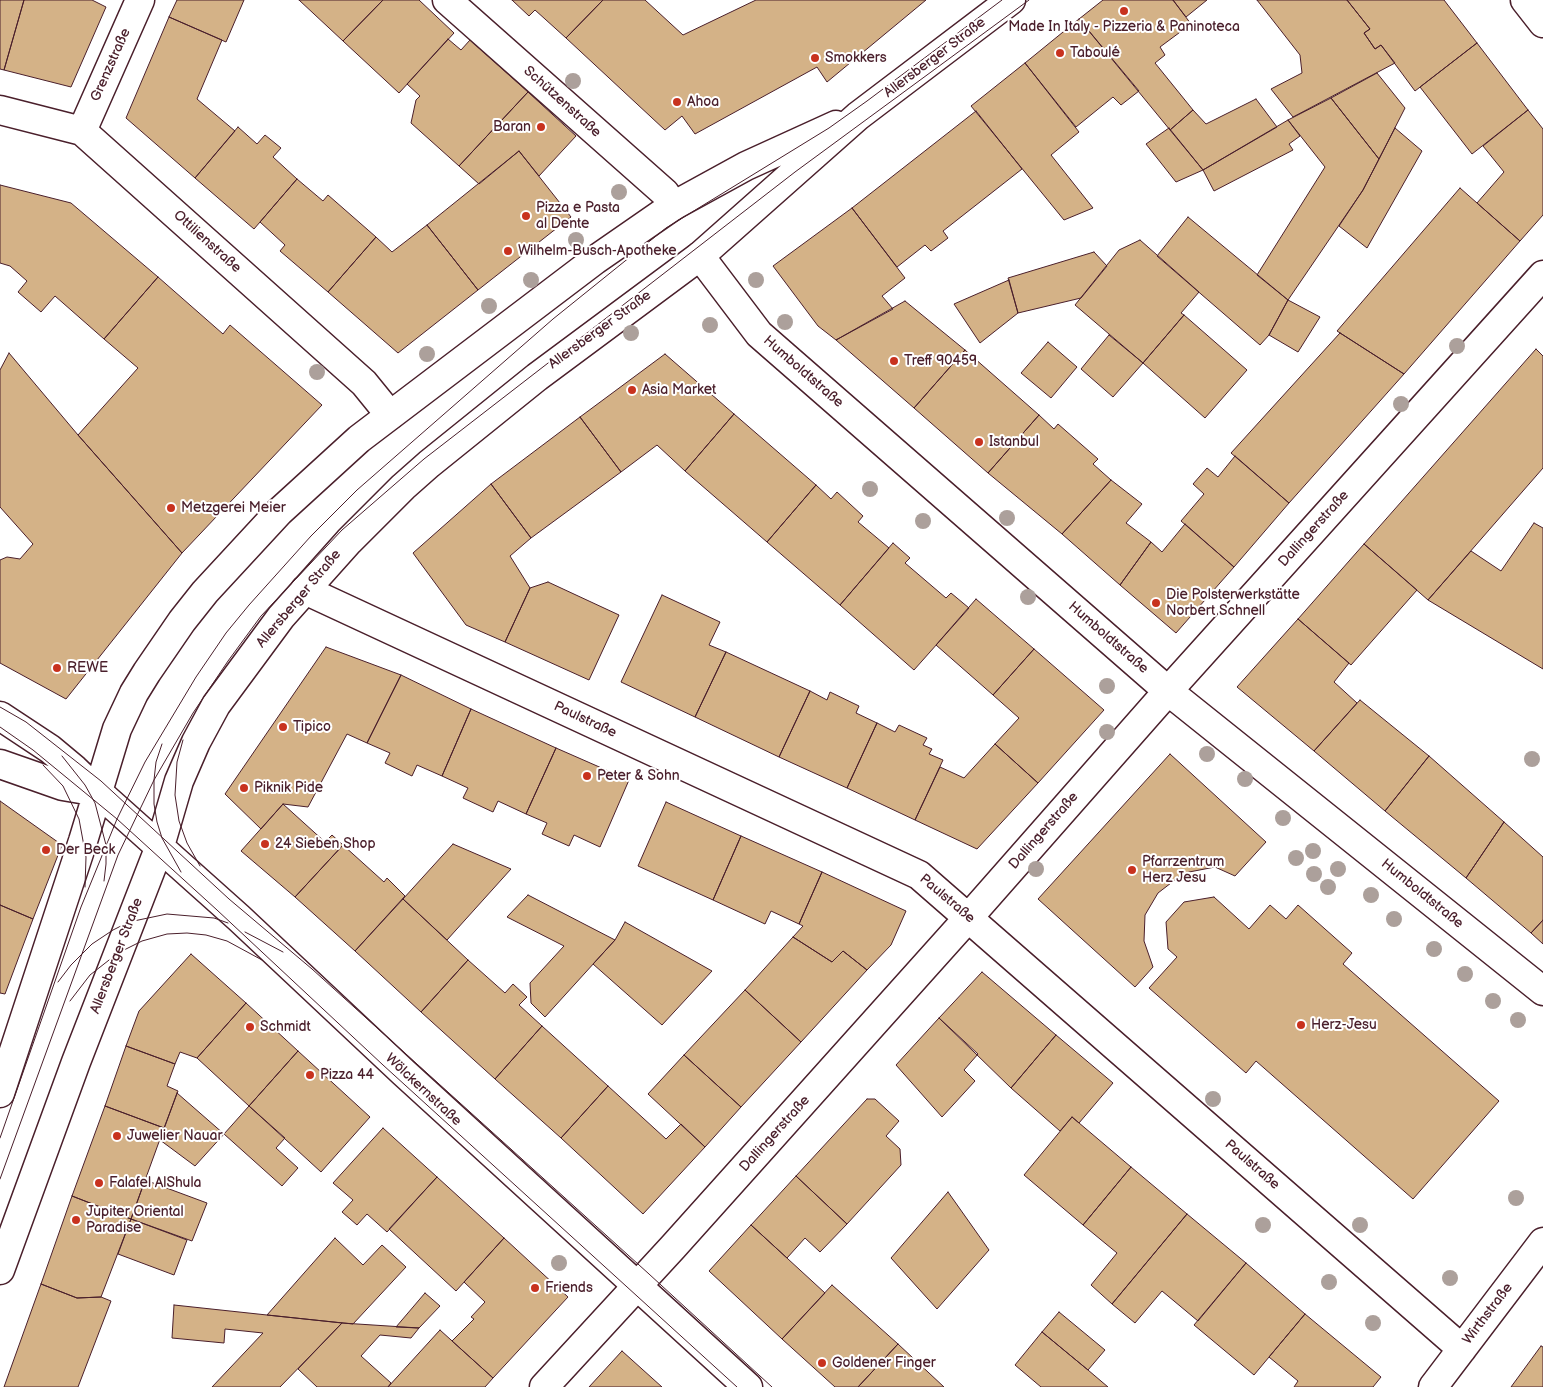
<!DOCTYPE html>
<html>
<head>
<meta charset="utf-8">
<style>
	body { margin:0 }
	canvas { display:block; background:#fff }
</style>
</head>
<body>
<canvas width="1543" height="1387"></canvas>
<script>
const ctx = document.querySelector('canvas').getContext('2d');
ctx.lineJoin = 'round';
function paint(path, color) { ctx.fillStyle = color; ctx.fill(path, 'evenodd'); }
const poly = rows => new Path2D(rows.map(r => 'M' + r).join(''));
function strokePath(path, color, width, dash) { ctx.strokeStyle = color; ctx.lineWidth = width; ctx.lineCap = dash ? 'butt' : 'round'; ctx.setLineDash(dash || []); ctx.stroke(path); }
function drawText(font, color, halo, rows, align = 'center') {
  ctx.font = font + ' "Balsamiq Sans",sans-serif'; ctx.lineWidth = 4; ctx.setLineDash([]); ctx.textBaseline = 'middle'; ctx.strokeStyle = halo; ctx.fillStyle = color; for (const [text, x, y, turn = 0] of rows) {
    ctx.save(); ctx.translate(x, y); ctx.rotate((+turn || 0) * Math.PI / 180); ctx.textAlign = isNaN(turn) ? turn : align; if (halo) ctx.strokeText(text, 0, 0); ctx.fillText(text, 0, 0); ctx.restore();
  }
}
const building = poly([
	[0,0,24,0,4,70,0,69,0,0],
	[24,0,92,0,106,7,71,87,4,70,24,0],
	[177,0,244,0,226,42,169,17,177,0],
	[299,0,383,0,343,41,299,0],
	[383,0,419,0,454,33,399,93,343,41,383,0],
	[512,0,603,0,566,38,535,10,529,16,512,0],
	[603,0,645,0,683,35,756,0,926,0,827,82,817,67,695,134,682,116,665,130,566,38,603,0],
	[1103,0,1173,0,1191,24,1160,47,1165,55,1155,63,1193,110,1170,130,1079,19,1103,0],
	[1173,0,1207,0,1186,17,1173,0],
	[1257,0,1347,0,1370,29,1364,33,1375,49,1381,45,1395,63,1293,117,1271,89,1302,73,1300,55,1257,0],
	[1347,0,1444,0,1477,43,1415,91,1381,45,1375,49,1364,33,1370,29,1347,0],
	[169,17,222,40,197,99,235,131,195,178,126,118,169,17],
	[1079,19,1139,91,1121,105,1113,97,1076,127,1025,63,1079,19],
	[448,39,461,50,470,40,528,92,459,166,411,123,416,100,420,96,407,84,448,39],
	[1477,43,1528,110,1472,154,1420,87,1477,43],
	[1025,63,1079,132,1051,155,1093,208,1064,220,971,106,1025,63],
	[1377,73,1405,108,1379,159,1331,98,1377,73],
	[528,92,576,136,539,176,519,151,479,184,459,166,528,92],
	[1331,98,1379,159,1363,190,1288,300,1257,275,1325,167,1288,120,1331,98],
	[1256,99,1277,127,1203,170,1170,130,1193,110,1206,124,1256,99],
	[1528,110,1543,129,1543,215,1520,241,1477,203,1504,172,1483,146,1528,110],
	[976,111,1022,169,943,231,948,238,931,251,925,245,897,267,852,208,976,111],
	[1288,120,1300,136,1289,144,1293,150,1214,191,1203,170,1288,120],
	[238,127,257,144,265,135,281,148,273,157,297,179,254,229,195,178,238,127],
	[1169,128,1203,170,1176,182,1146,144,1169,128],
	[1395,128,1422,151,1367,248,1339,226,1363,190,1395,128],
	[519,151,571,217,478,290,427,225,519,151],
	[297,179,323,201,328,195,376,237,328,292,280,251,285,245,260,222,297,179],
	[0,185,71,203,158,277,104,339,55,296,41,312,18,292,27,281,10,266,0,263,0,185],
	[1460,188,1520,241,1404,374,1337,331,1460,188],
	[852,208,905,278,882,296,893,309,836,340,818,326,773,266,852,208],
	[1188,217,1288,300,1269,335,1260,345,1157,256,1188,217],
	[427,225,478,290,398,353,328,292,376,237,392,252,427,225],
	[1140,240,1199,292,1181,313,1184,315,1143,363,1075,305,1119,250,1140,240],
	[1094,252,1107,266,1081,298,1018,313,1008,278,1094,252],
	[158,277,223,334,230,325,322,405,182,553,78,435,138,368,104,339,158,277],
	[1009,280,1018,313,980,343,954,304,1009,280],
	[1288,300,1320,317,1298,352,1269,335,1288,300],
	[905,301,965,350,914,408,836,340,905,301],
	[1184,315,1247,370,1205,418,1143,363,1184,315],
	[1340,333,1404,374,1289,503,1231,453,1340,333],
	[1109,335,1143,363,1113,397,1081,369,1109,335],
	[1048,342,1077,367,1051,398,1021,373,1048,342],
	[1536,349,1543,356,1543,468,1428,600,1364,544,1536,349],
	[965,350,1039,415,988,473,914,408,965,350],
	[9,353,78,435,182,553,66,699,0,663,0,560,7,557,20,559,33,544,0,507,0,370,9,353],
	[665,354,734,414,685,471,657,445,621,472,580,417,665,354],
	[734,414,816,485,767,542,685,471,734,414],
	[1039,415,1054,429,1058,424,1098,459,1093,464,1111,480,1062,534,988,473,1039,415],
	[580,417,621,472,531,538,491,484,580,417],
	[1235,456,1289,503,1234,567,1181,521,1204,494,1193,484,1207,468,1218,477,1235,456],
	[1111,480,1142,504,1126,523,1151,542,1120,585,1062,534,1111,480],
	[491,484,531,538,510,556,530,588,505,642,466,625,413,553,491,484],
	[816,485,831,499,837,492,863,516,858,522,889,548,840,605,767,542,816,485],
	[1534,523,1543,528,1543,669,1428,600,1471,551,1501,571,1534,523],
	[1185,524,1234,567,1176,633,1120,585,1151,542,1162,552,1185,524],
	[893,543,910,558,905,563,946,598,951,593,969,608,914,670,840,605,893,543],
	[1364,544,1417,590,1351,665,1298,619,1364,544],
	[548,582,619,615,589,680,505,642,530,588,548,582],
	[662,595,720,622,709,645,726,652,695,717,621,682,662,595],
	[976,599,1034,649,993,695,936,645,976,599],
	[1298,619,1349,663,1334,682,1357,703,1314,751,1237,687,1298,619],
	[326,647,401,675,367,743,347,734,308,807,283,804,261,829,225,794,326,647],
	[1034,649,1104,710,1038,783,995,744,1019,718,993,695,1034,649],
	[726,652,810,691,779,757,695,717,726,652],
	[401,675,471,709,442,776,417,765,412,776,385,763,390,753,367,743,401,675],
	[810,691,827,700,830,692,859,706,856,713,877,723,847,788,779,757,810,691],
	[1360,700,1429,756,1385,811,1314,751,1360,700],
	[471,709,556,748,526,814,498,801,493,812,463,798,468,788,442,776,471,709],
	[877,723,895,732,899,725,927,738,923,745,932,749,929,754,943,760,915,820,847,788,877,723],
	[995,744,1038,783,977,849,915,820,940,767,964,778,995,744],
	[556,748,629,780,600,847,574,835,569,846,542,834,547,823,526,814,556,748],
	[1170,754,1266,842,1235,876,1215,867,1184,873,1158,893,1145,915,1144,941,1153,967,1135,987,1038,899,1170,754],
	[1429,756,1504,822,1466,878,1385,811,1429,756],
	[0,801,62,845,33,919,0,905,0,801],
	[666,802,741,836,713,900,638,866,666,802],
	[283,804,325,842,332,835,343,845,295,897,241,851,283,804],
	[1504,822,1543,857,1543,920,1531,933,1466,878,1504,822],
	[741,836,822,872,799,924,771,911,765,924,713,900,741,836],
	[453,844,511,869,447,940,403,899,453,844],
	[343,845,384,882,387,878,405,896,355,951,295,897,343,845],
	[822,872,906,911,891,945,867,970,843,951,832,962,793,937,803,926,799,924,822,872],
	[528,895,615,940,545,1017,531,1003,530,983,564,946,507,917,528,895],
	[1214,897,1249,929,1270,905,1286,919,1298,905,1352,953,1343,964,1499,1101,1413,1199,1256,1061,1246,1073,1149,988,1177,957,1168,949,1166,922,1184,902,1214,897],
	[403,899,468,960,421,1012,355,951,403,899],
	[0,905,33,919,5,994,0,993,0,905],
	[1543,920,1543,944,1531,933,1543,920],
	[625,922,712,971,662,1025,593,964,615,940,625,922],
	[793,937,832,962,843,951,867,970,801,1042,745,990,793,937],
	[191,954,246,1003,197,1058,180,1052,175,1064,126,1046,139,1011,191,954],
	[468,960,505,993,513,984,527,997,519,1005,542,1026,495,1079,421,1012,468,960],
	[982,972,1056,1035,1011,1088,939,1018,982,972],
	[745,990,801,1042,741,1107,684,1055,745,990],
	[246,1003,298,1051,249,1106,197,1058,246,1003],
	[939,1018,978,1054,964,1070,975,1081,942,1117,896,1065,939,1018],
	[542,1026,608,1086,561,1138,495,1079,542,1026],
	[1056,1035,1113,1083,1079,1123,1072,1117,1060,1131,1011,1088,1056,1035],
	[126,1046,175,1064,167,1086,178,1091,164,1128,105,1106,126,1046],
	[298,1051,370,1117,321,1172,249,1106,298,1051],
	[684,1055,741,1107,705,1147,648,1094,684,1055],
	[608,1086,666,1139,681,1124,705,1147,643,1214,561,1138,608,1086],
	[177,1093,224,1134,195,1166,160,1140,177,1093],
	[867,1099,875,1099,899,1121,886,1136,900,1149,901,1165,847,1224,796,1176,867,1099],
	[105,1106,164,1128,131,1219,72,1196,105,1106],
	[249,1106,285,1138,276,1148,298,1168,282,1186,224,1134,249,1106],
	[1072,1117,1131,1167,1083,1225,1024,1175,1072,1117],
	[383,1128,437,1177,387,1232,367,1214,357,1225,342,1212,353,1200,333,1183,383,1128],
	[1131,1167,1187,1214,1112,1304,1091,1285,1117,1253,1083,1225,1131,1167],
	[796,1176,847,1224,820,1252,805,1238,787,1258,751,1225,796,1176],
	[437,1177,504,1238,456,1291,389,1229,437,1177],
	[145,1180,207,1203,192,1241,131,1219,145,1180],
	[948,1192,989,1250,937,1309,891,1258,948,1192],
	[72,1196,131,1219,101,1297,77,1298,41,1284,72,1196],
	[1187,1214,1246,1263,1198,1321,1162,1291,1135,1323,1112,1304,1187,1214],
	[131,1219,187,1240,174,1275,118,1254,131,1219],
	[751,1225,825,1293,782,1339,709,1271,751,1225],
	[335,1238,363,1265,382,1245,406,1267,353,1324,267,1315,335,1238],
	[504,1238,568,1297,493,1378,452,1341,474,1319,471,1317,485,1302,464,1282,504,1238],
	[1246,1263,1305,1314,1254,1375,1194,1325,1246,1263],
	[41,1284,77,1298,101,1297,111,1301,78,1387,4,1387,41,1284],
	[832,1285,898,1344,858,1387,835,1387,782,1339,832,1285],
	[425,1293,440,1306,419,1328,396,1327,425,1293],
	[174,1305,267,1315,342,1323,280,1387,212,1387,263,1333,225,1329,224,1343,172,1338,174,1305],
	[1059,1312,1105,1350,1088,1370,1042,1332,1059,1312],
	[1305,1314,1381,1377,1373,1387,1294,1387,1298,1381,1269,1357,1305,1314],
	[342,1323,419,1328,411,1338,380,1335,361,1356,391,1383,388,1387,317,1387,298,1369,342,1323],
	[440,1330,493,1378,485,1387,388,1387,440,1330],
	[1042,1332,1088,1370,1108,1387,1041,1387,1015,1365,1042,1332],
	[898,1344,944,1387,858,1387,898,1344],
	[1541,1346,1543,1347,1543,1387,1511,1387,1541,1346],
	[622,1351,662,1387,589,1387,622,1351]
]);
const street = poly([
	[447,0,665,193,673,206],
	[1525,0,1543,23],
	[0,110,82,131,364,383,390,415],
	[82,131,140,0],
	[700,256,759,334,1168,691,1543,991],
	[305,590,919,875,1462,1349],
	[544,1387,673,1247,969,917,1168,691,1543,275],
	[1433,1387,1543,1242]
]);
const secondary = poly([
	[0,716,50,749,74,769,98,792,239,918,403,1072,748,1387],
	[0,764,63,786,98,792],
	[0,1093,83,841,117,729,134,693,147,672,182,621,205,592,279,512,359,439,595,260,673,206,746,166,836,125],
	[0,1270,76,1062,160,846,179,781,196,742,216,705,281,617,349,541,403,487,429,464,537,377,700,256,858,116,1011,0]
]);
const tram = poly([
	[0,707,26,722,101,781,229,899,312,969,649,1274,772,1387],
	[0,727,33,750,117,819,217,910,383,1065,737,1387],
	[183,740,177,762,175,795,179,821,187,843,200,866],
	[162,744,156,762,154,780,154,804,157,822,162,838,181,872],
	[62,756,85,785,95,803,106,845,106,864,104,881],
	[43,765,63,786,79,819,86,857,85,887],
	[245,932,283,952],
	[58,982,71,965,92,944,113,930,129,922,167,914,214,918,228,923],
	[70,1001,90,975,118,953,142,941,167,934,187,933,206,935,227,941,262,960],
	[0,1138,81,907,117,819,145,762,196,677,226,633,249,605,311,536,357,490,553,319,666,228,829,128,867,101,1002,0],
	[0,1179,118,855,154,780,193,713,228,661,261,616,342,530,424,459,795,172,1029,0]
]);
const trees = [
	[573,81],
	[619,192],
	[576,240],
	[531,280],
	[756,280],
	[489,306],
	[785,322],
	[710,325],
	[631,333],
	[1457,346],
	[427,354],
	[317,372],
	[1401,404],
	[870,489],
	[1007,518],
	[923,521],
	[1028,597],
	[1107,686],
	[1107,732],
	[1207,754],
	[1532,759],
	[1245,779],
	[1283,818],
	[1313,851],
	[1296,858],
	[1036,869],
	[1338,869],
	[1314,874],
	[1328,887],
	[1371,895],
	[1394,919],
	[1434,949],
	[1465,974],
	[1493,1001],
	[1518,1020],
	[1213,1099],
	[1516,1198],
	[1263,1225],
	[1360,1225],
	[559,1263],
	[1450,1278],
	[1329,1282],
	[1373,1323]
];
const markers = [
	[1124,11,5,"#c8321e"],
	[1060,53,5,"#c8321e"],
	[815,58,5,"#c8321e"],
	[677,102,5,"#c8321e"],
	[541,127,5,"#c8321e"],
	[526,216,5,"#c8321e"],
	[508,251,5,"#c8321e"],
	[894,361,5,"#c8321e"],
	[632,390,5,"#c8321e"],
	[979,442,5,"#c8321e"],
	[171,508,5,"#c8321e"],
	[1156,603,5,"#c8321e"],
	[57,668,5,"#c8321e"],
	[283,727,5,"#c8321e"],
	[587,776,5,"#c8321e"],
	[244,788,5,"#c8321e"],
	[265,844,5,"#c8321e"],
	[46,850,5,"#c8321e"],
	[1132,870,5,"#c8321e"],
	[1301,1025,5,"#c8321e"],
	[250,1027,5,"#c8321e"],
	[310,1075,5,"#c8321e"],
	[117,1136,5,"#c8321e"],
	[99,1183,5,"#c8321e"],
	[76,1220,5,"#c8321e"],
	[535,1288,5,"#c8321e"],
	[822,1363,5,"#c8321e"]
];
const poiNames = [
	["Made In Italy - Pizzeria & Paninoteca",1124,27,"center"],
	["Taboulé",1070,53],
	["Smokkers",825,58],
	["Ahoa",687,102],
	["Baran",531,127,"right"],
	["Pizza e Pasta",536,208],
	["al Dente",536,224],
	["Wilhelm-Busch-Apotheke",518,251],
	["Treff 90459",904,361],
	["Asia Market",642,390],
	["Istanbul",989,442],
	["Metzgerei Meier",181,508],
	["Die Polsterwerkstätte",1166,595],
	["Norbert Schnell",1166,611],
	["REWE",67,668],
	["Tipico",293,727],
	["Peter & Sohn",597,776],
	["Piknik Pide",254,788],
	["24 Sieben Shop",275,844],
	["Der Beck",56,850],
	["Pfarrzentrum",1142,862],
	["Herz Jesu",1142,878],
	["Herz-Jesu",1311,1025],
	["Schmidt",260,1027],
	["Pizza 44",320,1075],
	["Juwelier Nauar",127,1136],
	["Falafel AlShula",109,1183],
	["Jupiter Oriental",86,1212],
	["Paradise",86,1228],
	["Friends",545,1288],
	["Goldener Finger",832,1363]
];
const streetNames = [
	["Allersberger Straße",935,58,-37],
	["Grenzstraße",111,65,-66],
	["Schützenstraße",562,102,42],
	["Ottilienstraße",207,242,42],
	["Allersberger Straße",600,330,-36],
	["Humboldtstraße",803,372,41],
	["Dallingerstraße",1314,529,-48],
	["Allersberger Straße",299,599,-50],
	["Humboldtstraße",1108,638,41],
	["Paulstraße",585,720,25],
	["Dallingerstraße",1044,831,-49],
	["Humboldtstraße",1422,894,39],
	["Paulstraße",947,899,40],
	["Allersberger Straße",117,956,-69],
	["Wölckernstraße",423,1090,43],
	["Dallingerstraße",775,1134,-48],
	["Paulstraße",1252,1165,41],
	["Wirthstraße",1488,1314,-53]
];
paint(building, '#d4b287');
strokePath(building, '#4a1f2b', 1);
strokePath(street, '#4a1f2b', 31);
strokePath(secondary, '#4a1f2b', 31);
strokePath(street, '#fff', 28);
strokePath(secondary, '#fff', 28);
strokePath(tram, '#4a1f2b', 1);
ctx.fillStyle = '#aca09b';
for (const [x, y] of trees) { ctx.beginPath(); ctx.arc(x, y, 8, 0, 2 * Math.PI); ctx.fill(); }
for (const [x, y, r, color] of markers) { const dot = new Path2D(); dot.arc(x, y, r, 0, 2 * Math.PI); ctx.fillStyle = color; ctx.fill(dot); strokePath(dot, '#fff', 2); }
drawText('14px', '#4a1f2b', '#fff', poiNames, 'left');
drawText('14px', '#4a1f2b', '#fff', streetNames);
</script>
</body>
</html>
